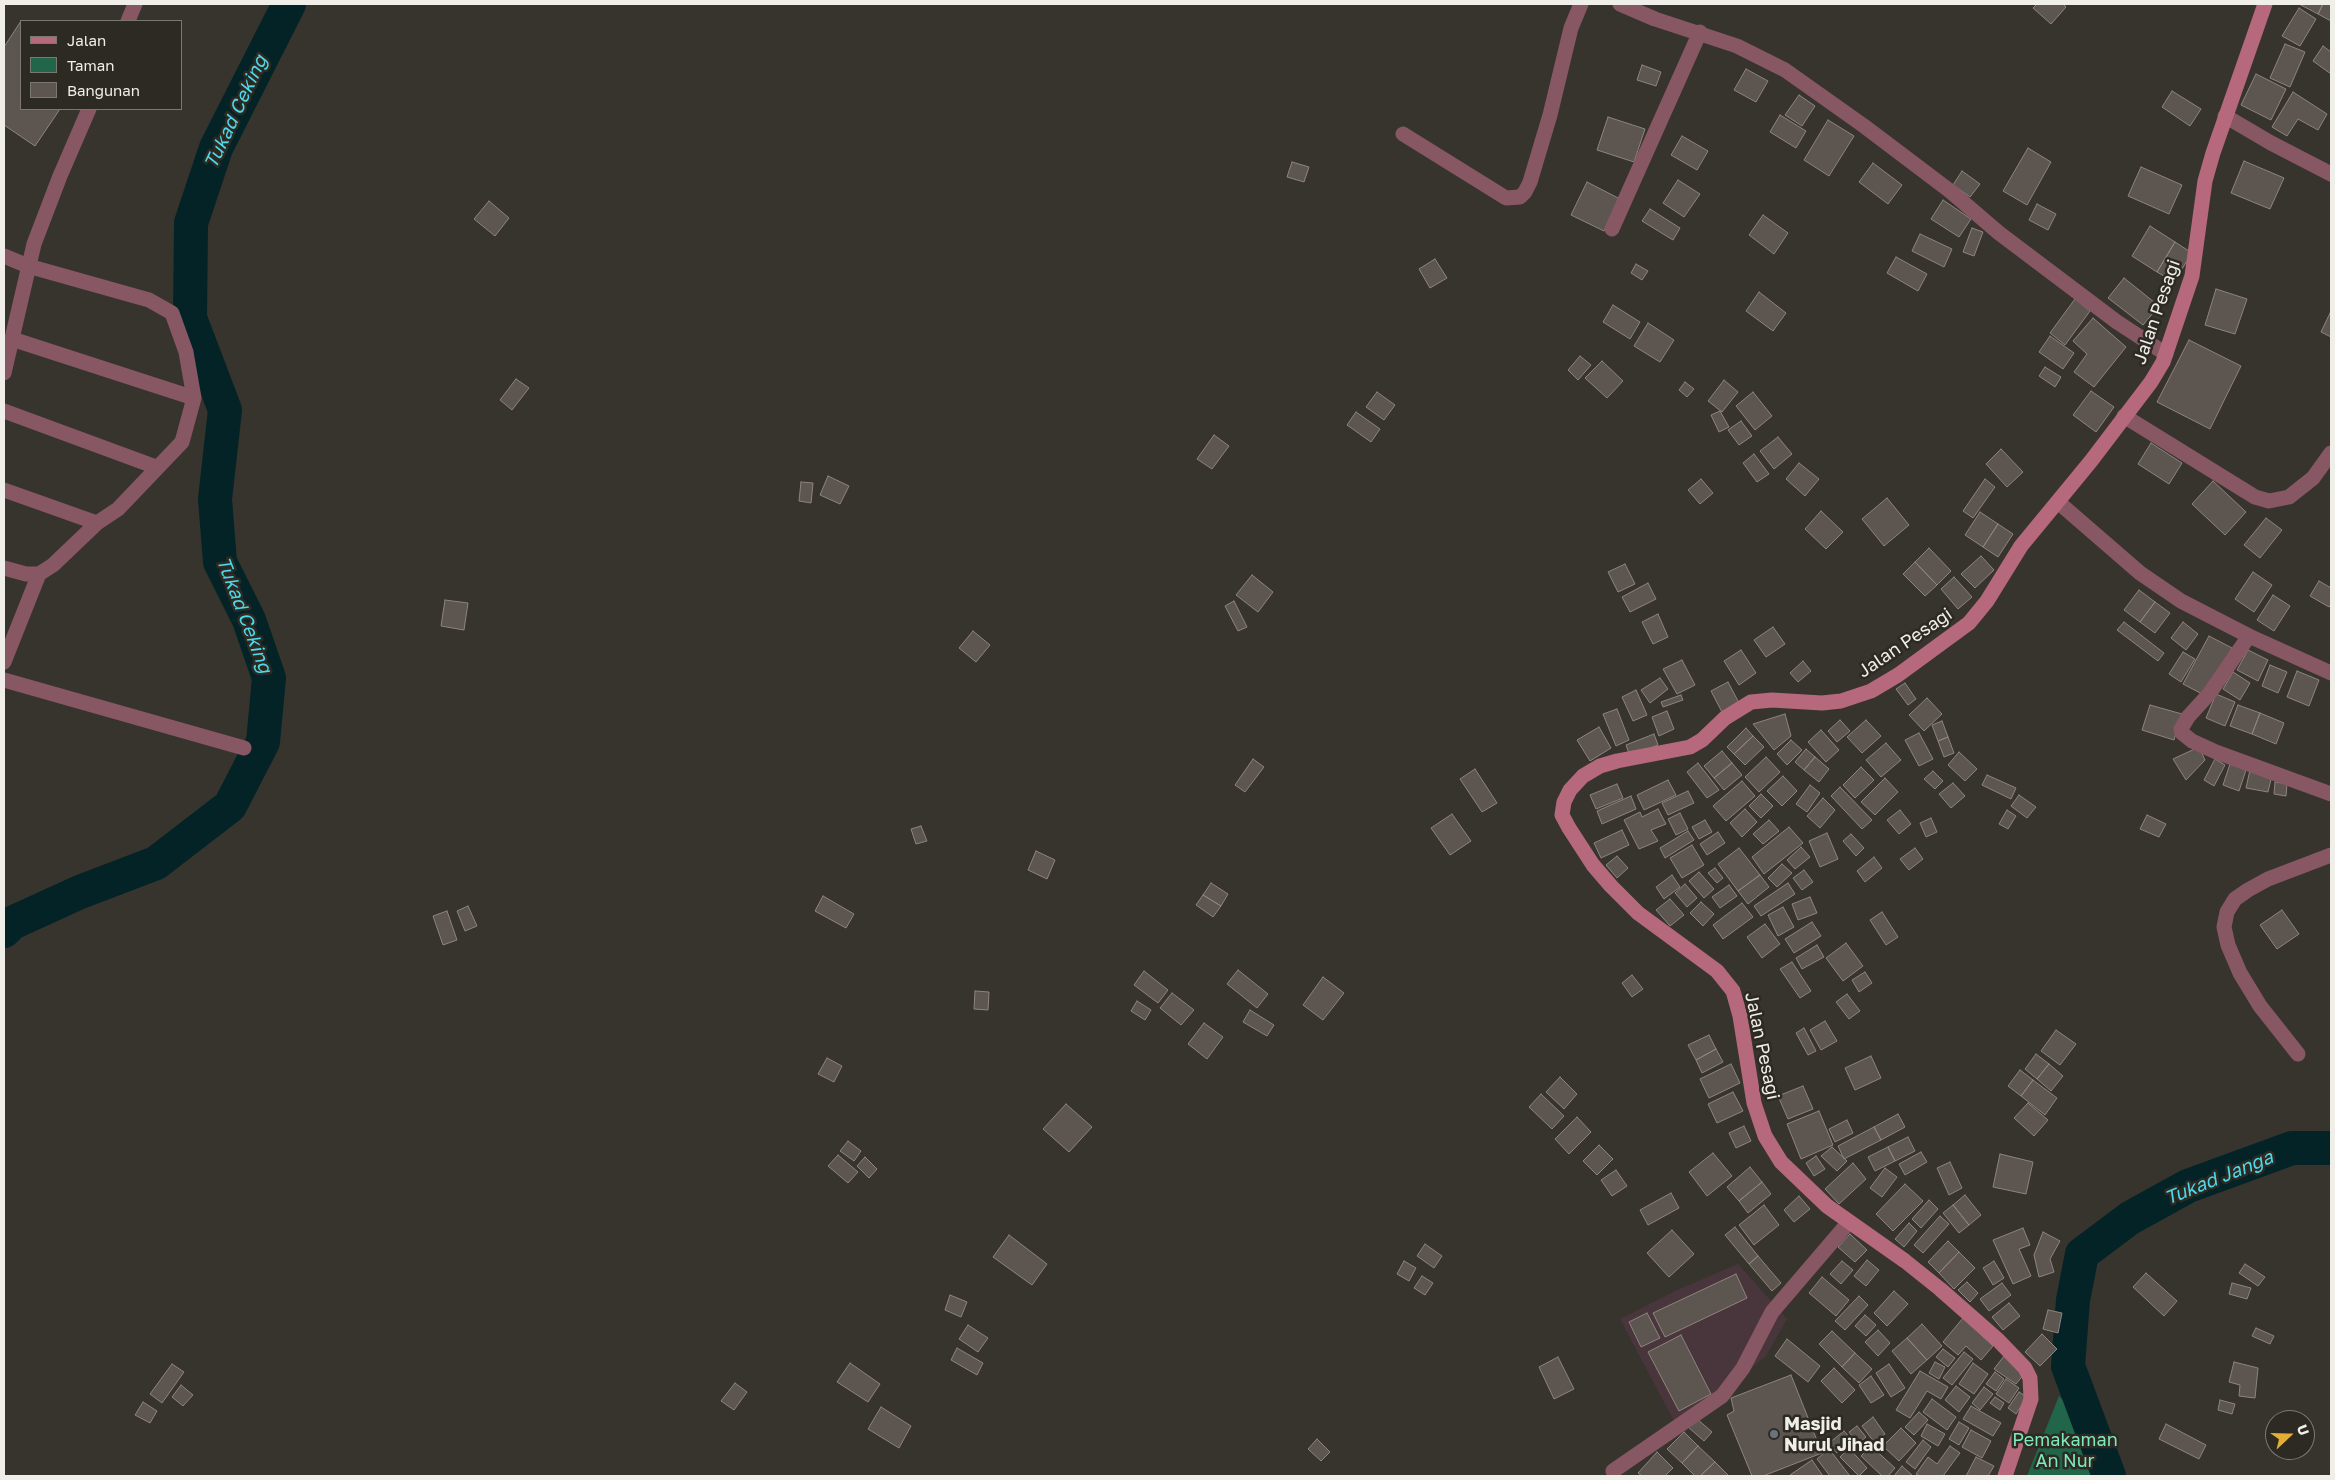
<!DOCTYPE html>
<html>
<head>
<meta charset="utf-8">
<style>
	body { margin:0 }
	#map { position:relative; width:2335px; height:1480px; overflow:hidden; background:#37342d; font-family:"Golos Text",sans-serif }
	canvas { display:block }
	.frame { position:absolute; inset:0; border:5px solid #f0eee9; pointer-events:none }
	.legend { position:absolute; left:20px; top:20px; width:162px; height:90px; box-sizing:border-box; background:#2d2a23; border:1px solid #7b7872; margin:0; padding:6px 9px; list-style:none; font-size:15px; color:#f0eee9 }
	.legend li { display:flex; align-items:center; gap:10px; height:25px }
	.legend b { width:25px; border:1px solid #7b7872 }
	.north { position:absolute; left:2265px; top:1410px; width:50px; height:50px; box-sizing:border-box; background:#2d2a23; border:1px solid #7b7872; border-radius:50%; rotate:69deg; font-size:14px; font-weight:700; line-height:20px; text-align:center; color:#f0eee9 }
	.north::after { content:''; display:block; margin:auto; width:18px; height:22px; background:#e3ae34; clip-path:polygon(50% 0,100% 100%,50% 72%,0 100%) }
</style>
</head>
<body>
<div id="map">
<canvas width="2335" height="1480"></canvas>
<div class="frame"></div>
<ul class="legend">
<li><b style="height:6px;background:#b6687d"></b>Jalan</li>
<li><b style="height:14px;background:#21664b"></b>Taman</li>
<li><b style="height:14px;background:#5d5550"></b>Bangunan</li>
</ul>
<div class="north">U</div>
</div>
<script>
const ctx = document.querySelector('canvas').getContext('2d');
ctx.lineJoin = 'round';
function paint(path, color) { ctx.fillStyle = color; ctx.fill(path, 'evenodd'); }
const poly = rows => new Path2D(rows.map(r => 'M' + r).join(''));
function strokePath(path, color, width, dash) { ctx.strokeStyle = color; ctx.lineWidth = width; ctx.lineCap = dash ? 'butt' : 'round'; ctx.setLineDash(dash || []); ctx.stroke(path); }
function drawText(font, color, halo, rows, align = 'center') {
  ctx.font = font + ' "Golos Text",sans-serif'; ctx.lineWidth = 5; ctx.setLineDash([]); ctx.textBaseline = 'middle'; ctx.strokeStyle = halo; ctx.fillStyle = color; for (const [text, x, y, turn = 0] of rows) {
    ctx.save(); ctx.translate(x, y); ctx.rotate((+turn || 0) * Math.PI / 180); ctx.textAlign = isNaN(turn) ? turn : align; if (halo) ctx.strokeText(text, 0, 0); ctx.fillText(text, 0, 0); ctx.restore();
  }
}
const education = poly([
	[1738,1264,1787,1319,1766,1356,1679,1428,1673,1419,1620,1319,1675,1291]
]);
const green = poly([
	[2059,1396,2079,1417,2096,1460,2093,1476,2027,1476]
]);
const river = poly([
	[4,931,12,923,80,892,156,863,230,806,263,742,269,678,249,620,220,562,215,499,225,410,190,318,191,223,216,148,289,4],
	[2109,1476,2068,1366,2073,1300,2082,1254,2130,1218,2188,1186,2292,1148,2331,1148]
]);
const building = poly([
	[2037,4,2063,4,2066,7,2051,24,2033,8,2037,4],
	[2299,4,2323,4,2318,14,2299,4],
	[2323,4,2331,4,2331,21,2318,14,2323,4],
	[2299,8,2316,19,2300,46,2282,36,2299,8],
	[21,21,21,109,60,109,35,146,4,125,4,47,21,21],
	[2285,44,2305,52,2290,87,2270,78,2285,44],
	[2323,46,2331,52,2331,74,2313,61,2323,46],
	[1642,65,1661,72,1656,86,1637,80,1642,65],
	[1746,69,1768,81,1756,102,1734,90,1746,69],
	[2256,74,2286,89,2271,120,2241,105,2256,74],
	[2172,91,2201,109,2190,126,2162,107,2172,91],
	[2293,92,2327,114,2318,130,2298,119,2287,136,2272,127,2293,92],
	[1799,95,1815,106,1802,126,1785,115,1799,95],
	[1780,115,1806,131,1796,148,1770,132,1780,115],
	[1608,117,1645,129,1634,162,1597,150,1608,117],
	[1828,120,1854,136,1829,176,1804,160,1828,120],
	[1682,136,1708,151,1697,170,1671,155,1682,136],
	[2028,148,2051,162,2027,205,2003,191,2028,148],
	[2244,161,2284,178,2270,209,2231,193,2244,161],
	[1292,162,1309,167,1304,182,1287,177,1292,162],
	[1873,163,1902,185,1888,204,1859,182,1873,163],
	[2141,167,2182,185,2169,214,2128,196,2141,167],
	[1962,171,1980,184,1970,197,1953,185,1962,171],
	[1678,180,1700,194,1684,217,1663,203,1678,180],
	[1587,182,1620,199,1604,231,1571,215,1587,182],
	[1943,200,1971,219,1959,237,1931,219,1943,200],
	[489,201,509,218,495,236,474,219,489,201],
	[2037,204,2056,214,2048,230,2029,220,2037,204],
	[1650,209,1680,228,1673,240,1642,221,1650,209],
	[1763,215,1788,233,1774,254,1749,235,1763,215],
	[2150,226,2175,242,2157,272,2132,256,2150,226],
	[1972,228,1983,232,1974,256,1963,252,1972,228],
	[1920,234,1952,249,1944,267,1912,251,1920,234],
	[2175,242,2192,253,2174,282,2157,272,2175,242],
	[1896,257,1927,274,1918,291,1887,273,1896,257],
	[1435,259,1447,278,1430,288,1419,269,1435,259],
	[1636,264,1648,271,1642,280,1631,273,1636,264],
	[2124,278,2159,306,2143,325,2108,298,2124,278],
	[2216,289,2247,299,2235,334,2205,325,2216,289],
	[1759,292,1786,313,1773,331,1746,311,1759,292],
	[2075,299,2090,311,2065,345,2050,333,2075,299],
	[1613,305,1640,322,1630,339,1603,322,1613,305],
	[2331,311,2331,337,2321,332,2331,311],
	[2093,318,2126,347,2094,387,2074,372,2087,354,2073,341,2093,318],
	[1648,323,1674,340,1660,362,1634,346,1648,323],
	[2050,336,2074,353,2063,369,2039,352,2050,336],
	[2189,340,2241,366,2210,429,2157,402,2189,340],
	[1580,356,1591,365,1578,380,1568,370,1580,356],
	[1602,361,1623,381,1607,398,1585,378,1602,361],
	[2045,367,2061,377,2055,387,2039,376,2045,367],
	[516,379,529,388,512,410,500,400,516,379],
	[1724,380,1738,392,1722,412,1708,401,1724,380],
	[1685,382,1694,389,1687,397,1679,390,1685,382],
	[2091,391,2114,407,2096,432,2073,415,2091,391],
	[1377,392,1395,405,1384,420,1366,407,1377,392],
	[1753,392,1772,416,1755,430,1736,406,1753,392],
	[1720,411,1729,427,1719,432,1711,415,1720,411],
	[1356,412,1380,429,1371,442,1347,425,1356,412],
	[1741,421,1752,436,1739,445,1728,430,1741,421],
	[1214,435,1229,446,1212,469,1197,459,1214,435],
	[1778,437,1792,454,1774,469,1760,451,1778,437],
	[2151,443,2182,463,2169,484,2138,464,2151,443],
	[2001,449,2023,472,2007,487,1986,464,2001,449],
	[1754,454,1769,474,1757,482,1743,463,1754,454],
	[1799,463,1819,479,1805,496,1786,479,1799,463],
	[828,476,849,486,840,504,820,495,828,476],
	[1701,479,1713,493,1700,504,1688,490,1701,479],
	[1985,479,1995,487,1973,518,1963,511,1985,479],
	[2213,481,2246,512,2225,535,2192,504,2213,481],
	[801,482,813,483,811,503,799,501,801,482],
	[1887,498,1909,525,1884,546,1862,519,1887,498],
	[1821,511,1843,532,1826,549,1805,529,1821,511],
	[1980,512,1998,524,1983,547,1965,535,1980,512],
	[2266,518,2282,530,2260,558,2244,545,2266,518],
	[1998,524,2013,534,1998,557,1983,547,1998,524],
	[1929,548,1951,571,1937,585,1915,562,1929,548],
	[1981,556,1994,570,1975,588,1961,574,1981,556],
	[1915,562,1937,585,1925,596,1903,574,1915,562],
	[1625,564,1635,584,1618,592,1608,572,1625,564],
	[2253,572,2272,585,2254,612,2235,599,2253,572],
	[1252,575,1273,592,1258,612,1236,595,1252,575],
	[1954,577,1972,597,1958,609,1941,589,1954,577],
	[2319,581,2331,588,2331,604,2329,607,2310,596,2319,581],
	[1648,583,1656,599,1630,612,1622,597,1648,583],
	[2139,590,2155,602,2140,622,2124,610,2139,590],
	[2273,595,2290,606,2274,631,2257,620,2273,595],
	[445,600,468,603,464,630,441,626,445,600],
	[1234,601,1247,627,1238,631,1225,606,1234,601],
	[2155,602,2170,613,2155,633,2140,622,2155,602],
	[1658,614,1668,637,1653,644,1642,622,1658,614],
	[2124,622,2164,653,2158,661,2117,630,2124,622],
	[2183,622,2198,634,2186,650,2171,638,2183,622],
	[1773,627,1785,644,1766,657,1754,640,1773,627],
	[973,631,990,645,976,662,959,648,973,631],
	[2209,636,2232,648,2206,696,2183,684,2209,636],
	[1741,650,1756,673,1739,685,1724,661,1741,650],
	[2248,650,2268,660,2258,681,2237,670,2248,650],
	[2183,652,2195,659,2181,682,2169,674,2183,652],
	[1682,660,1695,685,1677,694,1663,669,1682,660],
	[1803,661,1811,671,1798,682,1790,673,1803,661],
	[2270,665,2287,672,2278,693,2262,686,2270,665],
	[2297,671,2319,680,2309,706,2287,697,2297,671],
	[2233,672,2250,683,2240,700,2223,689,2233,672],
	[1660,678,1668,689,1650,703,1641,690,1660,678],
	[1728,682,1739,703,1722,712,1711,691,1728,682],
	[1905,683,1916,699,1908,705,1896,689,1905,683],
	[1636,690,1647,715,1633,721,1622,697,1636,690],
	[2216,694,2235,702,2225,726,2206,718,2216,694],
	[1681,695,1683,700,1663,707,1661,702,1681,695],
	[1927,698,1942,714,1924,731,1909,715,1927,698],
	[2150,705,2182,714,2174,740,2142,730,2150,705],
	[2238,705,2260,713,2252,734,2230,726,2238,705],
	[1617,709,1629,740,1616,746,1603,714,1617,709],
	[1667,711,1674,729,1659,736,1652,717,1667,711],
	[2260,713,2284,723,2276,744,2252,734,2260,713],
	[1785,714,1791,736,1774,750,1753,724,1785,714],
	[1840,720,1850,731,1837,742,1828,731,1840,720],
	[1866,720,1881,736,1862,753,1847,737,1866,720],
	[1942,721,1948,737,1938,741,1932,725,1942,721],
	[1599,727,1611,748,1590,761,1577,740,1599,727],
	[1746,728,1753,736,1734,754,1727,747,1746,728],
	[1821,730,1839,750,1826,762,1808,742,1821,730],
	[1919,733,1933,759,1919,766,1905,740,1919,733],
	[1654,734,1658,745,1630,756,1626,745,1654,734],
	[1753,736,1764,747,1745,765,1734,754,1753,736],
	[1948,737,1954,753,1944,757,1938,741,1948,737],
	[1791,740,1802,750,1787,765,1777,754,1791,740],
	[1886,743,1901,760,1881,777,1866,760,1886,743],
	[2199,747,2205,760,2186,780,2173,759,2199,747],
	[1806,749,1815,757,1804,770,1795,762,1806,749],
	[1722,751,1732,763,1714,778,1704,766,1722,751],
	[1959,752,1977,769,1965,781,1948,765,1959,752],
	[1766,757,1780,772,1759,792,1745,777,1766,757],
	[1815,757,1829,769,1819,782,1804,770,1815,757],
	[1253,759,1264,767,1245,792,1235,785,1253,759],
	[2215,759,2225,765,2214,786,2204,780,2215,759],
	[1698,763,1719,790,1707,798,1687,772,1698,763],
	[1732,763,1742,775,1724,790,1714,778,1732,763],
	[2230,764,2246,770,2239,791,2223,785,2230,764],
	[1861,767,1874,780,1855,798,1843,785,1861,767],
	[1475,769,1497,803,1482,812,1460,779,1475,769],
	[2250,770,2272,775,2268,792,2246,788,2250,770],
	[1933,771,1943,781,1935,789,1924,779,1933,771],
	[1987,775,2016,788,2011,799,1982,785,1987,775],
	[1783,776,1797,791,1782,806,1767,791,1783,776],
	[1885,778,1898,792,1875,815,1861,802,1885,778],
	[1668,780,1676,795,1644,810,1637,795,1668,780],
	[1742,781,1755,796,1726,821,1713,806,1742,781],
	[2275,782,2287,784,2286,796,2274,794,2275,782],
	[1953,783,1965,796,1951,808,1939,794,1953,783],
	[1617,784,1623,798,1596,809,1590,795,1617,784],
	[1810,785,1820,793,1807,812,1796,804,1810,785],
	[1840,787,1872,820,1862,829,1831,796,1840,787],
	[1688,791,1694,803,1668,815,1662,803,1688,791],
	[1761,794,1773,806,1761,818,1749,806,1761,794],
	[2019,795,2036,807,2027,818,2011,806,2019,795],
	[1631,796,1636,809,1602,824,1597,811,1631,796],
	[1823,798,1835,810,1820,828,1807,816,1823,798],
	[1658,809,1666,824,1651,830,1658,841,1639,849,1624,820,1640,812,1642,817,1658,809],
	[1745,809,1757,822,1742,837,1730,823,1745,809],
	[1900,810,1911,824,1899,834,1887,820,1900,810],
	[2007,810,2016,816,2008,829,1999,824,2007,810],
	[1680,813,1688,829,1676,835,1668,819,1680,813],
	[1452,814,1471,841,1450,855,1431,828,1452,814],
	[2147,815,2166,824,2159,837,2140,829,2147,815],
	[1931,818,1937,832,1926,837,1920,823,1931,818],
	[1705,820,1712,832,1699,839,1692,827,1705,820],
	[1769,820,1779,831,1763,844,1753,834,1769,820],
	[921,826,927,841,916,844,911,829,921,826],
	[1789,827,1803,843,1764,874,1752,857,1789,827],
	[1622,830,1629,845,1601,858,1594,843,1622,830],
	[1688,831,1694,840,1665,858,1660,848,1688,831],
	[1718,832,1725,843,1707,855,1700,844,1718,832],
	[1827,833,1838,859,1820,867,1809,841,1827,833],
	[1851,834,1864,848,1856,856,1843,841,1851,834],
	[1692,845,1704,865,1682,878,1670,858,1692,845],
	[1801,847,1810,857,1795,869,1787,860,1801,847],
	[1739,848,1760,875,1738,891,1718,864,1739,848],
	[1915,848,1923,859,1909,870,1900,859,1915,848],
	[1036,851,1055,860,1047,879,1028,870,1036,851],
	[1617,856,1628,868,1617,878,1606,865,1617,856],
	[1874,857,1882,868,1865,882,1857,871,1874,857],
	[1782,864,1792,873,1777,887,1768,878,1782,864],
	[1715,868,1723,878,1717,883,1708,873,1715,868],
	[1804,870,1813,882,1802,890,1793,878,1804,870],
	[1699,872,1714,889,1704,898,1689,881,1699,872],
	[1672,875,1680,887,1664,899,1656,887,1672,875],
	[1760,875,1769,887,1748,904,1738,891,1760,875],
	[1211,883,1228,894,1221,906,1203,895,1211,883],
	[1788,883,1795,894,1761,916,1754,906,1788,883],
	[1685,884,1697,898,1687,907,1675,893,1685,884],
	[1729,885,1737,896,1720,908,1712,897,1729,885],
	[1203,895,1221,906,1213,917,1196,905,1203,895],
	[823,896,854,914,846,928,815,911,823,896],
	[1810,897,1817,913,1798,920,1792,904,1810,897],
	[1670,899,1684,915,1670,926,1656,910,1670,899],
	[1701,902,1714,914,1703,926,1690,913,1701,902],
	[1742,903,1753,917,1723,939,1713,925,1742,903],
	[468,906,477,926,465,931,457,911,468,906],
	[1783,907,1794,927,1778,936,1768,915,1783,907],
	[2282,910,2299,934,2277,949,2260,925,2282,910],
	[447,911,457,940,443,945,433,916,447,911],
	[1882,912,1898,937,1886,945,1870,920,1882,912],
	[1812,922,1821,936,1794,953,1785,939,1812,922],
	[1765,924,1780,944,1762,958,1747,937,1765,924],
	[1846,943,1863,966,1843,981,1826,958,1846,943],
	[1817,945,1824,957,1802,969,1796,958,1817,945],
	[1792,962,1811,991,1800,998,1780,969,1792,962],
	[1238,970,1268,994,1257,1008,1227,984,1238,970],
	[1144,971,1168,990,1158,1003,1134,985,1144,971],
	[1865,972,1872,983,1859,992,1852,980,1865,972],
	[1632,975,1643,989,1632,997,1622,983,1632,975],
	[1323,977,1344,993,1323,1020,1303,1005,1323,977],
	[975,991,989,992,988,1010,974,1009,975,991],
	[1172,993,1194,1010,1181,1025,1160,1008,1172,993],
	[1847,994,1860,1011,1849,1019,1836,1002,1847,994],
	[1137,1001,1151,1010,1145,1020,1131,1011,1137,1001],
	[1250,1010,1274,1025,1267,1036,1243,1022,1250,1010],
	[1825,1021,1837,1041,1821,1050,1810,1030,1825,1021],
	[1204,1023,1223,1037,1207,1059,1188,1044,1204,1023],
	[1804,1028,1816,1051,1808,1055,1796,1033,1804,1028],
	[2056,1030,2076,1044,2060,1065,2041,1051,2056,1030],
	[1709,1035,1716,1049,1696,1060,1688,1045,1709,1035],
	[1716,1049,1723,1062,1702,1073,1696,1060,1716,1049],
	[2036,1054,2049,1064,2037,1079,2025,1069,2036,1054],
	[1871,1056,1881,1078,1855,1090,1845,1068,1871,1056],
	[827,1058,842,1066,834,1082,818,1074,827,1058],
	[1731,1064,1740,1083,1709,1098,1700,1079,1731,1064],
	[2049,1064,2063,1076,2051,1091,2037,1079,2049,1064],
	[2020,1070,2033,1080,2021,1096,2008,1086,2020,1070],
	[1560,1077,1577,1094,1564,1109,1546,1092,1560,1077],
	[2033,1080,2057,1098,2045,1115,2021,1096,2033,1080],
	[1803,1086,1813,1109,1788,1119,1778,1096,1803,1086],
	[1733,1092,1743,1111,1717,1123,1708,1104,1733,1092],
	[1541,1094,1564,1116,1552,1129,1529,1107,1541,1094],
	[2028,1103,2048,1120,2034,1136,2014,1118,2028,1103],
	[1066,1104,1092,1127,1069,1152,1043,1129,1066,1104],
	[1819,1111,1833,1145,1801,1159,1787,1124,1819,1111],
	[1898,1114,1905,1127,1881,1140,1874,1127,1898,1114],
	[1577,1117,1591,1132,1569,1154,1555,1139,1577,1117],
	[1847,1120,1853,1133,1835,1142,1829,1129,1847,1120],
	[1744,1126,1751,1141,1736,1148,1729,1133,1744,1126],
	[1874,1127,1881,1140,1844,1159,1838,1146,1874,1127],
	[1908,1137,1915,1151,1895,1161,1888,1147,1908,1137],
	[848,1141,861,1151,854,1161,840,1151,848,1141],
	[1599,1145,1613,1159,1597,1175,1583,1161,1599,1145],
	[1832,1147,1847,1161,1837,1171,1821,1156,1832,1147],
	[1888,1147,1895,1161,1875,1171,1868,1157,1888,1147],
	[1921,1152,1927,1162,1905,1175,1899,1164,1921,1152],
	[1713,1153,1732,1176,1707,1196,1689,1172,1713,1153],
	[2000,1154,2033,1162,2026,1194,1993,1187,2000,1154],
	[838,1155,858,1172,848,1183,828,1166,838,1155],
	[1816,1156,1825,1169,1814,1176,1806,1163,1816,1156],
	[865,1157,877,1169,869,1178,857,1166,865,1157],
	[1950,1162,1962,1188,1949,1195,1937,1168,1950,1162],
	[1853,1163,1866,1179,1839,1204,1825,1189,1853,1163],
	[1750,1167,1762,1182,1739,1201,1727,1187,1750,1167],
	[1885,1168,1897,1177,1882,1197,1870,1188,1885,1168],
	[1616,1170,1627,1186,1612,1196,1601,1180,1616,1170],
	[1762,1182,1771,1194,1748,1213,1739,1201,1762,1182],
	[1905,1184,1923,1201,1893,1231,1876,1214,1905,1184],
	[1671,1193,1679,1208,1648,1225,1640,1210,1671,1193],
	[1965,1195,1981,1215,1969,1225,1953,1205,1965,1195],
	[1799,1196,1810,1209,1794,1222,1784,1210,1799,1196],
	[1929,1200,1938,1209,1921,1228,1912,1219,1929,1200],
	[1764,1205,1779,1225,1754,1245,1739,1225,1764,1205],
	[1953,1205,1969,1225,1959,1233,1943,1213,1953,1205],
	[1940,1216,1949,1224,1923,1253,1914,1245,1940,1216],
	[1909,1223,1917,1231,1904,1247,1895,1239,1909,1223],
	[1735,1227,1758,1256,1749,1264,1725,1235,1735,1227],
	[2023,1228,2030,1245,2019,1249,2031,1276,2013,1284,1993,1240,2023,1228],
	[1672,1230,1694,1254,1669,1277,1647,1253,1672,1230],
	[2043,1232,2060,1241,2050,1259,2054,1272,2039,1277,2034,1255,2043,1232],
	[1850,1234,1867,1250,1855,1262,1838,1247,1850,1234],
	[1009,1235,1047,1264,1032,1285,993,1257,1009,1235],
	[1948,1241,1959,1252,1939,1273,1928,1262,1948,1241],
	[1425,1244,1442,1256,1434,1268,1417,1256,1425,1244],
	[1959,1252,1975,1268,1954,1289,1939,1273,1959,1252],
	[1758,1256,1781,1283,1772,1291,1749,1264,1758,1256],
	[1867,1260,1879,1270,1866,1286,1854,1276,1867,1260],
	[1404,1261,1416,1268,1409,1281,1397,1274,1404,1261],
	[1842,1261,1853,1270,1841,1284,1830,1274,1842,1261],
	[1994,1261,2004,1278,1993,1285,1983,1268,1994,1261],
	[2245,1264,2265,1277,2258,1286,2239,1273,2245,1264],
	[2146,1273,2177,1301,2164,1316,2133,1287,2146,1273],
	[1736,1274,1747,1298,1665,1337,1653,1313,1736,1274],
	[1422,1276,1433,1283,1425,1295,1414,1288,1422,1276],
	[1822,1277,1849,1300,1836,1316,1809,1293,1822,1277],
	[1967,1282,1978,1293,1970,1302,1958,1290,1967,1282],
	[2002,1283,2011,1295,1989,1311,1980,1299,2002,1283],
	[2232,1283,2251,1288,2247,1299,2229,1294,2232,1283],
	[1894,1291,1908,1304,1887,1326,1874,1313,1894,1291],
	[950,1295,967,1302,961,1317,945,1310,950,1295],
	[1859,1296,1868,1305,1845,1330,1835,1321,1859,1296],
	[2009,1303,2020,1316,2003,1330,1992,1317,2009,1303],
	[2048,1310,2062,1313,2058,1333,2043,1329,2048,1310],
	[1647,1313,1660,1338,1641,1347,1629,1322,1647,1313],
	[1865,1315,1876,1325,1866,1336,1855,1326,1865,1315],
	[1963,1318,1993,1346,1981,1360,1966,1346,1958,1355,1943,1342,1963,1318],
	[1922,1324,1942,1346,1927,1360,1907,1338,1922,1324],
	[968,1325,988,1338,978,1352,959,1339,968,1325],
	[2256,1328,2274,1336,2270,1344,2252,1336,2256,1328],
	[1878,1330,1890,1343,1878,1356,1865,1342,1878,1330],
	[1832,1331,1855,1353,1842,1367,1819,1344,1832,1331],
	[2042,1334,2057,1349,2040,1366,2025,1352,2042,1334],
	[1681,1335,1711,1394,1679,1411,1648,1352,1681,1335],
	[1907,1338,1927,1360,1911,1374,1892,1351,1907,1338],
	[1787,1339,1820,1366,1808,1382,1775,1356,1787,1339],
	[957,1348,983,1363,977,1375,951,1360,957,1348],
	[1943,1349,1955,1358,1948,1367,1936,1357,1943,1349],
	[1964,1352,1973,1359,1952,1385,1943,1378,1964,1352],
	[1855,1353,1872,1369,1859,1383,1842,1367,1855,1353],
	[2004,1356,2025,1373,2016,1384,1994,1369,2004,1356],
	[1558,1357,1574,1389,1554,1399,1539,1367,1558,1357],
	[1935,1362,1945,1367,1939,1379,1929,1373,1935,1362],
	[2234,1362,2258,1368,2255,1398,2239,1396,2240,1385,2229,1382,2234,1362],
	[850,1363,880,1384,868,1402,837,1382,850,1363],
	[1973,1363,1988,1374,1974,1394,1959,1384,1973,1363],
	[172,1364,184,1372,162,1403,150,1394,172,1364],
	[1889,1364,1905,1388,1891,1397,1876,1373,1889,1364],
	[1834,1368,1855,1390,1842,1403,1821,1381,1834,1368],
	[1920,1371,1948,1387,1941,1399,1927,1391,1910,1418,1896,1410,1920,1371],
	[1995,1372,2004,1379,1996,1391,1986,1384,1995,1372],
	[1791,1375,1822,1453,1763,1476,1752,1476,1727,1415,1734,1411,1731,1398,1791,1375],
	[1871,1376,1884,1395,1871,1403,1859,1385,1871,1376],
	[2006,1379,2019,1388,2009,1403,1996,1394,2006,1379],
	[735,1383,747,1392,734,1410,721,1401,735,1383],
	[181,1385,193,1395,183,1406,172,1397,181,1385],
	[1956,1386,1970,1397,1959,1412,1945,1400,1956,1386],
	[1984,1387,1993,1394,1980,1410,1972,1403,1984,1387],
	[2019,1392,2027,1397,2016,1414,2008,1408,2019,1392],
	[1995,1397,2004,1403,2000,1410,1990,1403,1995,1397],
	[1932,1399,1956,1417,1947,1430,1923,1412,1932,1399],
	[2220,1400,2235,1404,2232,1414,2218,1410,2220,1400],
	[143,1402,157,1411,150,1423,135,1415,143,1402],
	[1971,1406,2001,1423,1993,1436,1963,1419,1971,1406],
	[881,1407,911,1426,899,1448,868,1429,881,1407],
	[1919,1412,1928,1420,1914,1435,1905,1427,1919,1412],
	[1873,1417,1885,1434,1874,1442,1862,1426,1873,1417],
	[1696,1418,1712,1432,1704,1441,1688,1427,1696,1418],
	[1959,1422,1969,1428,1959,1445,1949,1439,1959,1422],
	[1927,1424,1945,1434,1938,1446,1921,1436,1927,1424],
	[2166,1424,2206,1445,2199,1459,2159,1439,2166,1424],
	[1857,1426,1866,1437,1858,1444,1849,1432,1857,1426],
	[1901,1428,1916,1443,1899,1461,1883,1446,1901,1428],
	[1971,1430,1991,1441,1982,1458,1962,1447,1971,1430],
	[1844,1431,1852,1440,1837,1453,1829,1443,1844,1431],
	[1684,1432,1698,1446,1682,1463,1667,1449,1684,1432],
	[1317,1439,1330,1452,1321,1461,1308,1449,1317,1439],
	[1923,1440,1931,1447,1915,1469,1906,1462,1923,1440],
	[1698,1446,1715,1462,1700,1476,1695,1476,1682,1463,1698,1446],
	[1871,1446,1895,1468,1888,1476,1882,1476,1861,1456,1871,1446],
	[1950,1446,1960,1453,1943,1476,1920,1476,1916,1474,1928,1457,1937,1464,1950,1446],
	[1849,1448,1867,1468,1859,1476,1840,1457,1849,1448],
	[1829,1449,1850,1476,1830,1476,1817,1459,1829,1449],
	[1657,1452,1673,1468,1665,1476,1642,1476,1638,1473,1657,1452],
	[1976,1457,1994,1466,1988,1476,1966,1476,1976,1457],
	[1812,1460,1823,1476,1791,1476,1790,1475,1812,1460],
	[1715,1462,1729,1476,1700,1476,1715,1462],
	[1902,1466,1913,1476,1894,1476,1902,1466]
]);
const street = poly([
	[1620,4,1655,19,1737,46,1785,70,1864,126,1950,191,1999,233,2117,322,2166,354],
	[128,21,135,4],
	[2225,116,2271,143,2331,174],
	[1403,134,1506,198,1520,197,1525,192,1530,182,1550,115,1571,28,1581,4],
	[1612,229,1700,32],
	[4,256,28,266,149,300,172,313,186,352,194,398,182,442,118,509,97,523,53,565,39,574,26,574,4,568],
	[12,339,194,398],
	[4,373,34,244,60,176,89,109],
	[4,411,156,467],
	[2124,416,2255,497,2269,501,2289,497,2313,478,2331,453],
	[4,490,97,523],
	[2058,502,2140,573,2181,601,2249,636,2331,673],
	[2249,636,2209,694,2188,717,2181,729,2182,733,2192,741,2216,752,2331,794],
	[4,662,39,574],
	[4,680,244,748],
	[2298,1054,2260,1006,2240,973,2228,945,2224,927,2227,912,2235,899,2248,890,2268,879,2331,855],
	[1613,1471,1722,1396,1743,1368,1772,1312,1849,1222]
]);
const secondary = poly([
	[2005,1476,2031,1399,2030,1378,2025,1368,1998,1340,1940,1289,1905,1261,1827,1206,1781,1162,1765,1136,1754,1103,1740,1016,1733,991,1717,971,1638,913,1611,886,1593,865,1569,828,1562,815,1564,802,1570,790,1583,776,1600,766,1617,761,1690,747,1702,740,1725,718,1751,702,1772,700,1822,703,1841,701,1871,691,1898,675,1969,623,1987,601,2021,546,2091,461,2151,382,2163,362,2192,276,2205,181,2213,153,2265,4]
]);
const markers = [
	[1774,1434,5,"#6b7280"]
];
const streetNames = [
	["Jalan Pesagi",2157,312,-71],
	["Jalan Pesagi",1905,643,-34],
	["Jalan Pesagi",1762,1046,78]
];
const poiNames = [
	["Masjid",1784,1424],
	["Nurul Jihad",1784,1445]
];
const parkNames = [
	["Pemakaman",2065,1440],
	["An Nur",2065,1461]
];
const waterNames = [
	["Tukad Ceking",236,112,-65],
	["Tukad Ceking",244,615,69],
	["Tukad Janga",2219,1178,-22]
];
paint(education, '#49363c');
paint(green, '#21664b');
strokePath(river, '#042327', 34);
paint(building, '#5d5550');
strokePath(building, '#8e8480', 1);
strokePath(street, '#885764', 15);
strokePath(secondary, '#b6687d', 15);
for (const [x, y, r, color] of markers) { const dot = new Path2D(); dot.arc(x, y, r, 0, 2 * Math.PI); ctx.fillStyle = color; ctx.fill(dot); strokePath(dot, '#2d2a23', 2); }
drawText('18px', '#f0eee9', '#2d2a23', streetNames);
drawText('bold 18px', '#f0eee9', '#2d2a23', poiNames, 'left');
drawText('18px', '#7eeabb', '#2d2a23', parkNames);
drawText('italic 19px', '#4bd9eb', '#2d2a23', waterNames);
</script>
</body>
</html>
